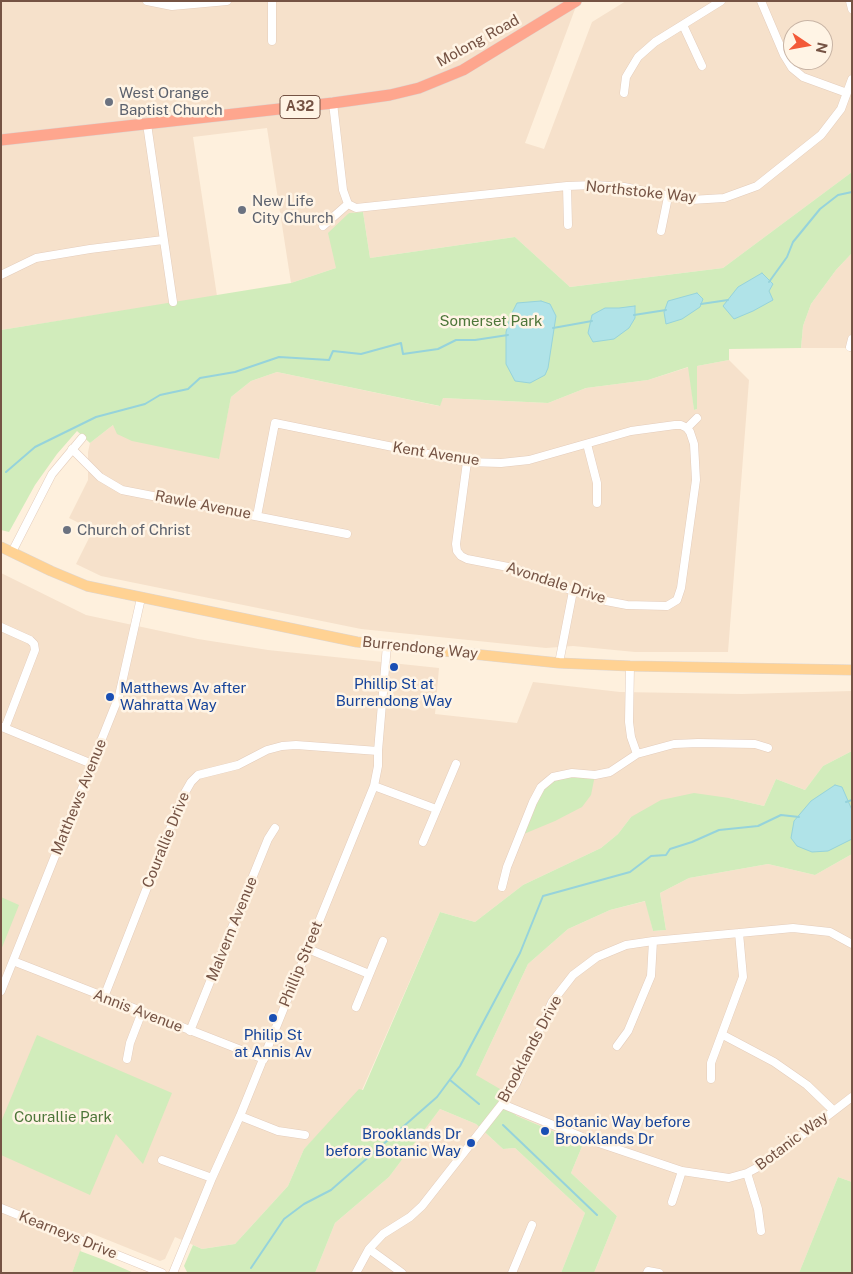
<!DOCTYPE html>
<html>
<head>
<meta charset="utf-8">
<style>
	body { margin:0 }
	#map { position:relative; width:853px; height:1274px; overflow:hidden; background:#fef0dd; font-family:"Public Sans",sans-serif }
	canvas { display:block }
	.frame { position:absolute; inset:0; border:2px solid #755344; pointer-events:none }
	.north { position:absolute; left:783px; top:20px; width:50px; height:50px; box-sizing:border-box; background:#fff4e5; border:1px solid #c8b4a5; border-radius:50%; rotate:102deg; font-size:14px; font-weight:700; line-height:20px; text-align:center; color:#755344 }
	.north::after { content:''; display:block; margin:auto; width:18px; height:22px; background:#f35937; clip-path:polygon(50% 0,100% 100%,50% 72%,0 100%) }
</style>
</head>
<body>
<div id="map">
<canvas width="853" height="1274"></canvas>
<div class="frame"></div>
<div class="north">N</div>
</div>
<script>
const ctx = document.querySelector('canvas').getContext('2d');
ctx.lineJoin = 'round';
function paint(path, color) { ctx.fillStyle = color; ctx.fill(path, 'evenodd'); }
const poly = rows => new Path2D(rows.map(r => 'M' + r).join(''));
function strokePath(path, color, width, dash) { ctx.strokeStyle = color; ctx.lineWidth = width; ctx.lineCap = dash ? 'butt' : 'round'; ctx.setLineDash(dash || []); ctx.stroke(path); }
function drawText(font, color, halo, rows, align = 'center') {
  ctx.font = font + ' "Public Sans",sans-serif'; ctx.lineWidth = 5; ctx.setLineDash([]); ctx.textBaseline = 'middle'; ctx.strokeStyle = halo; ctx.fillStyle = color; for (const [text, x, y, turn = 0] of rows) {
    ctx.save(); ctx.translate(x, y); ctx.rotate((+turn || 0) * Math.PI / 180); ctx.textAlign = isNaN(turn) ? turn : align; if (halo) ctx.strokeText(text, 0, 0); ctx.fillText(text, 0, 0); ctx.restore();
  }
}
const residential = poly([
	[1,1,578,1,525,143,544,149,592,22,626,1,852,1,852,172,723,268,570,287,515,237,370,258,363,212,349,213,336,268,291,283,267,128,193,137,217,296,1,330],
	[793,30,823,30,823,60,793,60],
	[852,253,852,348,801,348,803,326,811,304,836,270],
	[729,360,749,380,728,652,635,652,573,646,546,648,361,629,101,576,76,564,93,530,69,518,88,480,88,452,90,443,113,425,218,459,231,397,251,381,277,372,439,406,443,398,548,403,586,388,648,380,689,367,694,410,697,409,697,366],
	[1,573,86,615,198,639,268,650,439,668,435,714,517,723,533,682,620,692,742,694,852,691,852,751,823,766,805,790,776,779,764,806,729,798,631,817,618,834,601,848,523,885,475,922,440,912,362,1090,304,1149,288,1186,235,1244,202,1249,175,1237,165,1259,160,1261,88,1232,72,1273,1,1273],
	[852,854,852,1182,838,1177,799,1273,594,1273,617,1216,571,1173,583,1144,517,1116,502,1104,476,1075,528,964,568,929,610,910,646,901,653,931,666,930,660,893,689,878,768,864,815,875],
	[440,1109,476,1124,503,1149,515,1148,585,1213,561,1273,315,1273,335,1223,389,1177]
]);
const green = poly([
	[852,172,852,253,836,270,811,304,803,326,801,348,729,349,729,360,697,366,697,409,694,410,688,367,648,380,586,388,548,403,443,398,440,406,277,372,251,381,231,397,219,459,132,441,117,434,113,425,90,443,77,431,57,454,35,485,9,532,1,530,1,330,291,283,336,268,328,233,349,213,363,212,370,258,515,237,570,287,723,268],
	[852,751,852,854,815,875,768,864,689,878,660,893,666,930,653,931,645,901,610,910,568,929,528,964,476,1075,500,1089,502,1104,517,1116,583,1144,571,1173,617,1216,594,1273,561,1273,585,1213,515,1148,503,1149,476,1124,440,1109,389,1177,335,1223,315,1273,187,1272,184,1266,193,1245,202,1249,235,1244,288,1186,304,1149,359,1089,363,1090,440,912,475,922,523,885,601,848,618,834,631,817,661,800,694,793,729,798,764,806,776,779,805,790,823,766],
	[595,775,591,795,582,807,555,821,519,836,533,802,553,777],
	[1,897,19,905,1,950],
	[37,1035,172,1093,143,1164,116,1134,90,1195,1,1155,1,1122],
	[838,1177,852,1182,852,1273,799,1273],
	[80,1251,104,1260,134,1273,72,1273]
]);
const water = poly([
	[762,273,773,284,769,291,773,300,753,311,734,319,723,306,738,287,762,273],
	[697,293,703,299,700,307,682,319,666,324,664,312,668,301,697,293],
	[541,301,550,304,556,316,548,368,545,375,530,383,515,381,506,364,506,332,511,315,517,303,541,301],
	[635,306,635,318,629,328,614,339,593,342,588,333,592,315,605,308,619,308,635,306],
	[835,785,842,787,852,810,852,839,828,851,812,852,797,846,791,838,794,821,811,801,835,785]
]);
const stream = poly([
	[769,282,787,257,793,242,820,209,838,195,852,192],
	[701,304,728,300],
	[634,315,666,310],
	[553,328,592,321],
	[6,472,35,447,96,417,145,404,160,395,188,389,200,378,235,372,279,357,329,360,333,351,361,354,401,343,403,354,438,349,456,340,475,340,508,335],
	[846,802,852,800],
	[450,1080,479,1104],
	[503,1125,597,1215],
	[251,1268,284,1219,304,1204,331,1190,437,1097,460,1066,520,953,543,896,630,872,651,856,666,855,670,849,692,842,719,830,758,826,781,815,799,817]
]);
const minor = poly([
	[147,1,172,6,227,1],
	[761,1,784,55,792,68,803,77,847,93],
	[850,1,852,9],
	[683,25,702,66],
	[272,41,272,1],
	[624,93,626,77,638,57,655,42,721,1],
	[333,103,343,190,348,204,356,208,567,186,594,185,624,187,691,200,724,198,757,186,821,135,841,109,852,79],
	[147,124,173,302],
	[567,186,568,225],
	[323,226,348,204],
	[661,231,668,197],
	[1,275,36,258,90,249,163,240],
	[850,347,852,339],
	[587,444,597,483,597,503],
	[72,449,100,477,122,490,347,534],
	[467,462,456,544,457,551,461,556,467,559,508,567,528,573,573,591,606,601,627,605,667,606,677,600,681,588,696,480,694,444,690,432,687,428,697,418],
	[257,516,275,423,467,462,501,463,529,460,631,431,675,425,681,425,687,428],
	[12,552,52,474,82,438],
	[1,627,30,640,34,644,35,650,5,728],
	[559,663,573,591],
	[630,666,629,722,631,737,637,754],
	[2,727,92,764],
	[374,786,436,809],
	[423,842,456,764],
	[502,887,507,867,533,802,541,787,553,777,572,773,595,775,610,772,637,754,674,744,698,743,755,744,768,748],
	[308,949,369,974],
	[13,961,264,1059],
	[1,991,119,696,141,598],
	[104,997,183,796,191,782,198,775,238,765,267,750,282,746,296,745,378,751],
	[356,1007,383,941],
	[190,1031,268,839,275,828],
	[723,1035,774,1062,807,1085,833,1110],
	[617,1046,628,1031,651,976,653,941],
	[127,1059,130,1043,142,1012],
	[711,1079,711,1063,743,977,739,933],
	[502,1104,587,1139,682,1171,729,1178,747,1173,766,1163,852,1097],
	[240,1116,278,1131,305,1135],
	[162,1160,212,1178],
	[747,1173,758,1209,761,1231],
	[672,1202,682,1171],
	[1,1208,162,1273],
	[369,1249,402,1273],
	[173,1273,212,1178,240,1116,374,786,378,766,378,751,387,645],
	[356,1273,369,1249,383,1234,410,1217,422,1206,502,1104,516,1084,552,1002,573,975,597,957,626,945,653,941,793,928,830,932,852,944],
	[512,1273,532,1225],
	[647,1273,648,1271,659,1273]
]);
const major = poly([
	[1,547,51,571,87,586,357,642,559,663,630,666,852,670]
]);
const highway = poly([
	[1,140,333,103,390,95,419,88,463,70,576,1]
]);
const markers = [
	[109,102,5,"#6b7280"],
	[242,210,5,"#6b7280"],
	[67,530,5,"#6b7280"],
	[394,667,5,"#1a4fb4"],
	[110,697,5,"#1a4fb4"],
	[273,1018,5,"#1a4fb4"],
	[545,1131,5,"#1a4fb4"],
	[471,1143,5,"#1a4fb4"]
];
const shields = [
	[300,107,40]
];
const shieldNames = [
	["A32",300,107]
];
const streetNames = [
	["Molong Road",478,41,-29],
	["Northstoke Way",641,192,6],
	["Kent Avenue",436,454,9],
	["Rawle Avenue",203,505,11],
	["Avondale Drive",556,583,18],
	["Burrendong Way",420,648,6],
	["Matthews Avenue",79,797,-68],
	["Courallie Drive",166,840,-68],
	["Malvern Avenue",232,929,-68],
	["Phillip Street",301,964,-68],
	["Annis Avenue",138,1011,21],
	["Brooklands Drive",530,1049,-62],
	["Botanic Way",792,1141,-37],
	["Kearneys Drive",68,1235,22]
];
const worshipNames = [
	["West Orange",119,93],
	["Baptist Church",119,110],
	["New Life",252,201],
	["City Church",252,218],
	["Church of Christ",77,530]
];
const parkNames = [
	["Somerset Park",491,321],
	["Courallie Park",63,1117]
];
const transitNames = [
	["Phillip St at",394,684],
	["Burrendong Way",394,701],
	["Matthews Av after",120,688,"left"],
	["Wahratta Way",120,705,"left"],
	["Philip St",273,1035],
	["at Annis Av",273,1052],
	["Botanic Way before",555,1122,"left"],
	["Brooklands Dr",555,1139,"left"],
	["Brooklands Dr",461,1134,"right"],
	["before Botanic Way",461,1151,"right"]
];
paint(residential, '#f6e1cb');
paint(green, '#d1ecbb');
paint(water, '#b0e3e8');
strokePath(water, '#96d3db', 1);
strokePath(stream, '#96d3db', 2);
strokePath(minor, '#e4cdbc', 9);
strokePath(major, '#ded6d2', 11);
strokePath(highway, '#ded6d2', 12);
strokePath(minor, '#fff', 8);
strokePath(major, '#ffd293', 10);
strokePath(highway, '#fea68e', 11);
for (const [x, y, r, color] of markers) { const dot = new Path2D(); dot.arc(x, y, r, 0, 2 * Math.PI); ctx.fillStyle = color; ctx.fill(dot); strokePath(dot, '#fff4e5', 2); }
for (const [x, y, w] of shields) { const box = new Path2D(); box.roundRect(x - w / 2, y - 11.5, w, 23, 4); ctx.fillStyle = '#fff4e5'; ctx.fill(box); strokePath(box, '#755344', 1); }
drawText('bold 14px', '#755344', null, shieldNames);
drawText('15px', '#755344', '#fff4e5', streetNames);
drawText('15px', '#5b616d', '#fff4e5', worshipNames, 'left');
drawText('15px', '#4d7639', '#fff4e5', parkNames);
drawText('15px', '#164399', '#fff4e5', transitNames);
</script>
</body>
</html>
